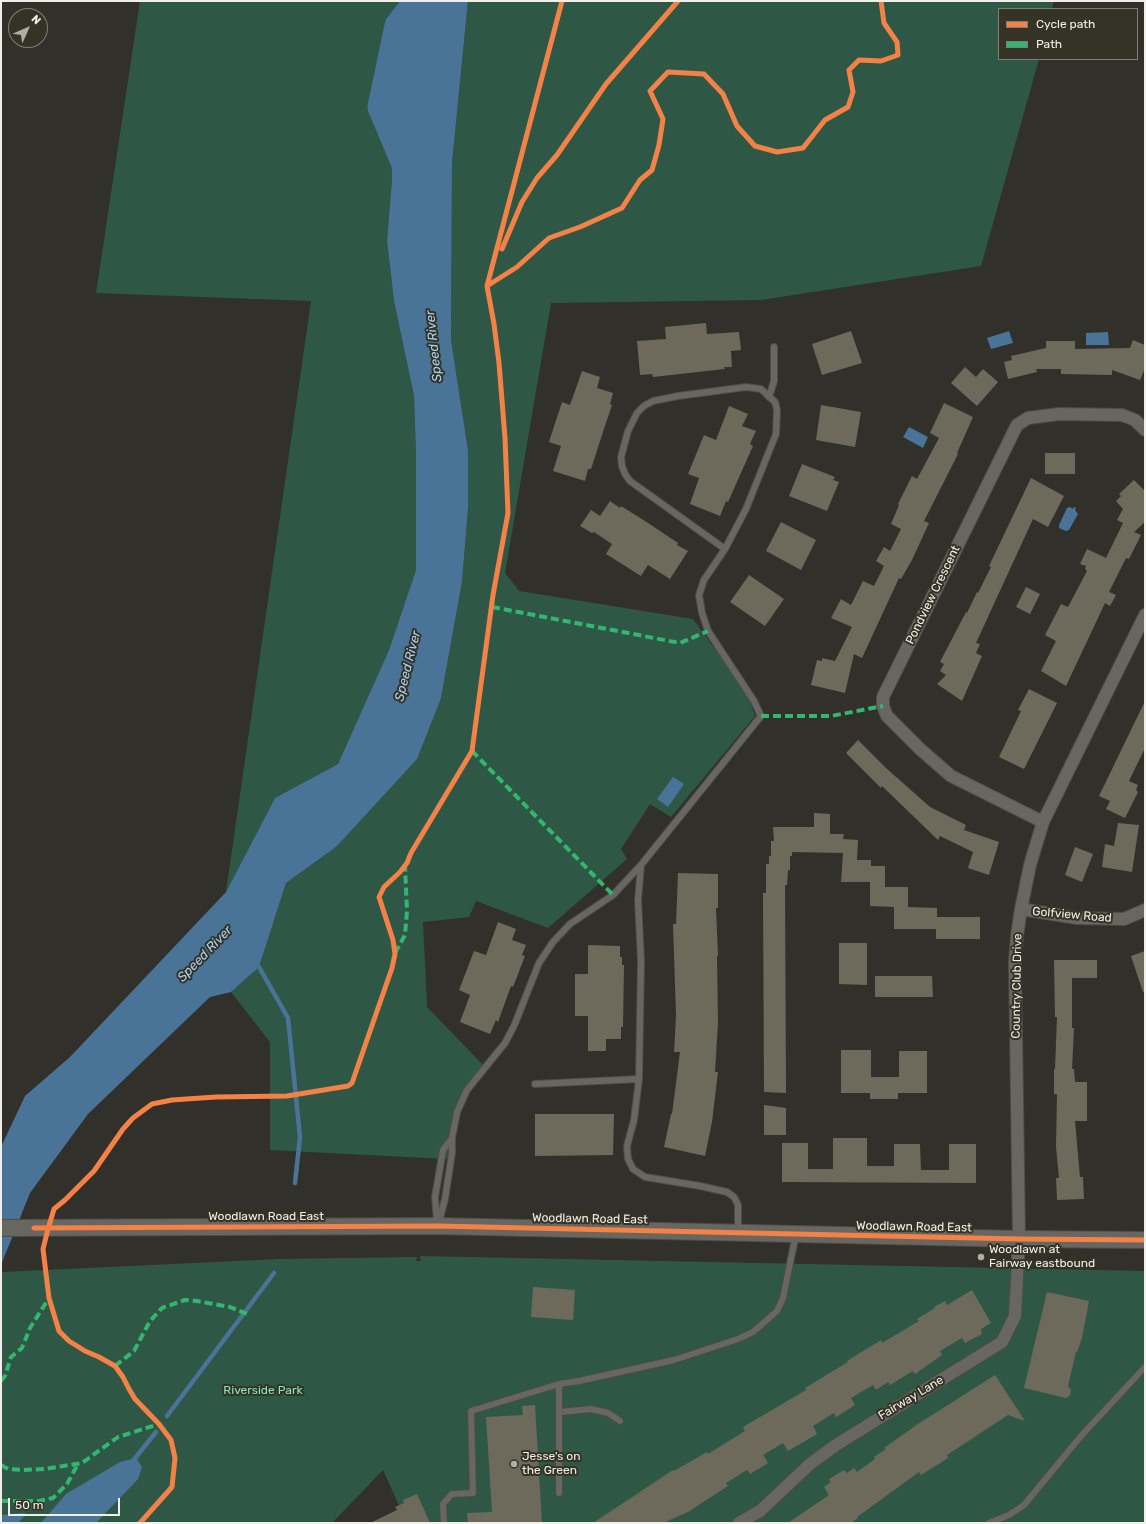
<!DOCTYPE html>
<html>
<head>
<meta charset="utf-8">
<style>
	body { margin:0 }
	#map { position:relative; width:1146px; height:1524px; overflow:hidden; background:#32302a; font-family:Rubik,sans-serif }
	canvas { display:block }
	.frame { position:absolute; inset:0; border:2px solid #f1f0e8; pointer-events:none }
	.legend { position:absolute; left:998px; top:8px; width:140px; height:52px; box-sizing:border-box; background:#353326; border:1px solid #807f74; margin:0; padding:5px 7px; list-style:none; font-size:12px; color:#f1f0e8 }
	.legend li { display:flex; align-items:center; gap:8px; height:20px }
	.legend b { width:20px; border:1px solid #807f74 }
	.north { position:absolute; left:8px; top:8px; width:40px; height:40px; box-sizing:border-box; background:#353326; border:1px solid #807f74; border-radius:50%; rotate:45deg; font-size:11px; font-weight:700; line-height:16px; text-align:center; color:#f1f0e8 }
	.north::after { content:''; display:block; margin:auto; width:14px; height:18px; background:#aeada6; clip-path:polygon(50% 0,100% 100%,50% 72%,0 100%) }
	.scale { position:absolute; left:8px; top:1498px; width:112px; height:18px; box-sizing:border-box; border:2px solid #f1f0e8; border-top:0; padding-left:5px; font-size:12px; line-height:14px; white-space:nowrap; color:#f1f0e8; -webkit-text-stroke:3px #353326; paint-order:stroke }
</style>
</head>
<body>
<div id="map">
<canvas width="1146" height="1524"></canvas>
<div class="frame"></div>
<ul class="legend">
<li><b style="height:5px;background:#f48246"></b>Cycle path</li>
<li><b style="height:5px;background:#33b770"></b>Path</li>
</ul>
<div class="north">N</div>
<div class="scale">50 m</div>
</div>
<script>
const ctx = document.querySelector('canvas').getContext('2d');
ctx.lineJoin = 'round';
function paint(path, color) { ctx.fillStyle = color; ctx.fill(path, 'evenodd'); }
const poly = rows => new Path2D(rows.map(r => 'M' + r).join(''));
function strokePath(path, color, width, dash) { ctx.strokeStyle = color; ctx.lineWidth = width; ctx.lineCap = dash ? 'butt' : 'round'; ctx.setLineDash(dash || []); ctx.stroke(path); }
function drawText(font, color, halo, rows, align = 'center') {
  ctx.font = font + ' Rubik,sans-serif'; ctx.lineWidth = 4; ctx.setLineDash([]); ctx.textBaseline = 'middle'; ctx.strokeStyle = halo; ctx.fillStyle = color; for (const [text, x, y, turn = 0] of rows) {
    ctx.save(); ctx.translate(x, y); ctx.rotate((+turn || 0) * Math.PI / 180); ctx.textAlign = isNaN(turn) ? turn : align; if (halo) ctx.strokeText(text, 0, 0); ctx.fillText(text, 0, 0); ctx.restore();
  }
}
const green = poly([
	[140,1,411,1,389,73,392,179,387,241,394,301,414,396,416,454,416,570,389,650,338,764,275,798,226,892,311,301,96,293],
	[468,1,1054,1,1052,9,999,9,999,59,1039,59,981,266,761,300,551,303,505,573,519,591,693,619,747,693,755,716,671,817,650,804,621,849,627,859,548,928,476,901,469,917,423,922,427,1007,484,1066,465,1089,447,1159,270,1150,270,1042,231,992,259,967,286,883,336,847,441,698,462,582,468,509,468,450,451,340,452,163],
	[420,1256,1145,1271,1145,1523,407,1523,383,1470,332,1523,1,1523,1,1272,280,1259,417,1257,416,1261,421,1261]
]);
const water = poly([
	[411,1,468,1,452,163,451,340,468,450,468,509,462,582,441,698,417,759,336,847,286,883,259,967,231,992,210,997,88,1114,30,1193,1,1265,1,1147,25,1096,70,1057,226,892,275,798,338,764,389,650,416,570,416,454,414,396,394,301,387,241,392,179,389,73],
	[1009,331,1013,343,991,349,987,338],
	[1108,332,1109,345,1086,345,1086,333],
	[909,427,928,437,923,448,903,437],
	[1070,507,1073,509,1074,507,1076,508,1075,510,1078,514,1069,530,1066,531,1059,528,1059,525,1067,508],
	[673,777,684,784,668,807,657,799],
	[136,1458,142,1467,138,1479,96,1523,41,1523,66,1494,120,1462],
	[24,1513,26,1514,18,1523,1,1523,1,1515]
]);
const stream = poly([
	[259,967,288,1018,300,1137,295,1183],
	[167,1416,274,1273],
	[132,1462,156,1432]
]);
const river = poly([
	[405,164,381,107,398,26,417,1]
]);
const building = poly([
	[706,323,707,334,739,332,741,350,731,351,732,367,724,367,725,369,653,377,652,374,640,375,637,341,666,339,665,327],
	[851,331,862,363,822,375,812,344],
	[1133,340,1145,345,1145,368,1140,380,1112,370,1112,375,1061,374,1061,369,1036,369,1037,372,1008,379,1004,362,1012,360,1011,356,1046,348,1046,341,1075,341,1075,349,1130,348],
	[965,367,976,377,983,369,998,382,977,406,951,383],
	[582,371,600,377,597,388,613,393,610,404,612,405,603,432,591,469,588,469,585,481,553,471,561,446,549,442,562,402,570,405],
	[944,403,973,417,957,453,958,454,924,521,929,523,912,560,901,579,899,578,862,658,854,654,845,693,811,685,817,660,822,661,822,658,835,661,852,627,831,618,841,599,851,605,863,581,874,586,884,566,876,561,884,547,890,551,901,529,891,524,899,505,898,504,912,476,917,479,939,438,930,433],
	[821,405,861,412,855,447,816,440],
	[729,406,748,414,742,426,756,431,750,444,753,446,728,502,726,501,720,516,690,504,699,478,688,474,704,435,716,440],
	[1045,453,1075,453,1075,474,1045,474],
	[802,464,835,477,833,480,839,482,827,511,789,496],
	[1031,478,1064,496,1048,527,1033,519,976,643,980,644,976,653,982,656,962,701,937,684,946,675,940,671,944,664,940,662,966,612,967,613,977,592,978,593,991,567,989,566],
	[1134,480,1145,491,1145,522,1134,532,1141,535,1129,559,1126,558,1109,592,1116,595,1110,606,1105,603,1066,686,1041,671,1056,641,1045,635,1061,604,1068,607,1087,571,1085,569,1086,566,1080,564,1087,549,1106,558,1123,523,1117,520,1123,509,1116,501,1121,496,1119,494],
	[610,501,620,508,621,506,645,521,678,543,677,545,688,551,670,579,648,565,641,576,606,554,612,544,594,532,592,533,580,526,591,510,600,516],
	[781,522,816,540,801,570,766,551],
	[749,575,784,599,765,626,730,602],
	[1026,587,1040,594,1030,614,1016,607],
	[1029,689,1057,703,1024,769,999,757,1021,711,1018,710],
	[1145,701,1145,748,1129,781,1138,785,1136,790,1138,792,1125,818,1106,809,1110,801,1099,796],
	[858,740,886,768,930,807,966,825,964,830,999,842,989,875,968,868,973,852,940,836,938,840,882,786,881,788,846,753],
	[814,813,830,814,830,834,844,834,843,839,858,840,857,860,871,860,871,866,885,866,885,887,908,887,908,907,937,908,937,917,980,917,980,939,936,939,936,929,894,929,894,907,870,906,870,882,841,882,843,853,792,852,792,856,790,856,790,870,788,870,787,885,785,885,786,1093,764,1092,763,893,766,893,766,864,769,864,769,856,771,856,771,841,774,841,773,827,814,827],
	[1118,823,1139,825,1132,872,1102,867,1105,844,1114,846],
	[1075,847,1093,854,1082,882,1065,875],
	[678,873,718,874,718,908,716,908,718,956,717,956,718,1023,715,1072,718,1072,712,1122,705,1156,664,1147,671,1114,672,1114,680,1052,674,1052,676,1016,673,924,676,924],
	[498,922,516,929,512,940,526,945,522,955,525,956,513,987,511,986,498,1022,496,1020,490,1034,460,1022,470,995,459,990,474,951,486,955],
	[839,943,867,943,867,985,839,984],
	[588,945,620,946,620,957,622,957,622,965,624,965,623,1027,621,1027,621,1039,606,1039,606,1051,588,1051,588,1016,575,1016,575,974,588,974],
	[1145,951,1145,992,1143,992,1131,956],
	[1054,960,1097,960,1097,978,1072,978,1072,1028,1074,1028,1072,1069,1074,1069,1075,1082,1087,1082,1087,1121,1075,1121,1080,1177,1083,1177,1084,1199,1057,1200,1056,1178,1059,1178,1056,1147,1057,1094,1054,1094,1054,1069,1055,1069,1057,1017,1055,1017],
	[875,976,932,976,933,997,875,997],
	[841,1050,871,1050,871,1077,899,1077,899,1051,927,1051,927,1093,898,1093,898,1099,870,1099,870,1093,841,1093],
	[764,1105,786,1108,786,1135,764,1135],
	[535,1114,614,1114,613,1155,535,1156],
	[833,1138,867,1138,867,1166,894,1166,894,1144,920,1144,921,1170,949,1170,949,1144,976,1144,976,1183,782,1182,782,1143,808,1143,808,1169,833,1169],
	[533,1287,575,1290,573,1320,531,1317],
	[972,1290,991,1323,981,1329,982,1334,965,1343,962,1338,940,1351,942,1355,915,1374,913,1371,890,1385,888,1382,876,1390,873,1385,851,1398,855,1405,836,1417,834,1413,813,1426,817,1434,788,1451,783,1443,763,1455,768,1463,750,1474,747,1470,726,1483,728,1486,688,1512,663,1523,593,1523,673,1470,674,1471,707,1452,708,1454,745,1431,743,1427,806,1390,805,1388,848,1362,847,1361,881,1340,882,1343,919,1321,917,1319,935,1308,934,1307,945,1301,947,1305],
	[1047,1292,1089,1301,1082,1338,1077,1352,1076,1352,1068,1386,1071,1390,1070,1395,1066,1398,1024,1388],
	[995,1375,1025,1421,1008,1415,947,1455,948,1458,921,1475,919,1472,857,1517,858,1518,851,1523,788,1523,829,1495,824,1487,831,1482,829,1479,844,1470,847,1473,854,1468,857,1472,875,1459,874,1457,886,1449,884,1448,918,1424],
	[535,1405,542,1523,468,1523,467,1513,492,1512,486,1417,523,1415,522,1406],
	[417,1494,430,1523,370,1523,397,1510,395,1507,404,1503,403,1500]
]);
const lane = poly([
	[769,397,774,381,774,347],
	[641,865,638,900,641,961,639,1079,634,1120,627,1146,628,1159,633,1169,645,1177,700,1186,727,1192,734,1197,738,1205,738,1231],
	[535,1084,639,1079],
	[437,1221,435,1197,443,1150,452,1138],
	[438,1226,445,1199,452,1153,452,1138,457,1112,467,1090,505,1043,514,1026,539,963,553,942,570,924,613,895,641,865,761,716,754,701,708,631,702,613,699,595,704,580,725,549,746,509,776,434,777,410,775,402,761,389,746,387,678,396,653,401,644,406,637,413,628,431,621,457,622,466,625,474,630,481,725,549],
	[560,1412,591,1409,608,1413,620,1421],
	[559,1493,559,1384],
	[444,1523,443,1504,452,1494,473,1493,471,1411,559,1384,579,1381,674,1360,738,1339,753,1332,777,1311,783,1298,796,1234],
	[989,1523,1009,1515,1024,1505,1081,1436,1145,1367]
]);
const street = poly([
	[1043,822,951,776,920,749,887,716,883,706,883,697,1017,425,1028,418,1059,414,1122,415,1135,420,1145,430],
	[1021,909,1077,918,1124,919,1145,910],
	[739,1523,760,1511,810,1464,836,1445,1002,1342,1015,1316,1019,1239,1015,962,1017,936,1021,909,1030,865,1043,822,1145,615]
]);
const secondary = poly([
	[1,1228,438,1226,1019,1239,1145,1240]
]);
const quiet = poly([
	[492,607,680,643,708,631],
	[761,716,831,716,883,706],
	[472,751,613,895],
	[395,953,405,935,407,911,405,866],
	[115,1366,134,1351,150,1321,162,1308,185,1300,197,1301,230,1307,247,1314],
	[1,1381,5,1376,11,1357,22,1348,30,1328,49,1298],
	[1,1465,8,1469,23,1470,45,1469,82,1463,118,1437,159,1424],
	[1,1501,39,1501,53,1498,67,1484,78,1464]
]);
const cycleway = poly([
	[502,249,522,202,537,178,557,155,606,84,678,1],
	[487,286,517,267,549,238,580,227,622,208,640,180,652,170,659,145,663,119,650,91,668,72,704,74,723,94,737,126,755,146,777,152,803,148,825,120,848,107,853,92,849,70,859,60,881,61,898,55,897,42,884,23,881,1],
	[34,1228,438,1226,1019,1239,1145,1240],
	[140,1523,172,1487,175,1458,171,1440,159,1424,135,1399,129,1389,123,1377,115,1366,99,1357,85,1351,69,1341,59,1331,49,1298,43,1249,48,1229,54,1209,65,1200,94,1171,123,1129,133,1118,152,1104,172,1100,216,1097,287,1096,348,1086,352,1083,392,968,395,954,393,940,379,897,384,887,400,872,407,863,411,853,472,751,493,595,508,513,505,438,499,363,494,324,487,286,562,1]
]);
const markers = [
	[981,1257,4,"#aeada6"],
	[514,1464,4,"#aeada6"]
];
const streetNames = [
	["Pondview Crescent",933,595,-64],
	["Golfview Road",1072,915,5],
	["Country Club Drive",1017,986,-89],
	["Woodlawn Road East",266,1217],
	["Woodlawn Road East",590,1219,1],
	["Woodlawn Road East",914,1227,1],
	["Fairway Lane",911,1398,-31]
];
const poiNames = [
	["Woodlawn at",989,1250],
	["Fairway eastbound",989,1264],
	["Jesse's on",522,1457],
	["the Green",522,1471]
];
const parkNames = [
	["Riverside Park",263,1391]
];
const waterNames = [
	["Speed River",434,346,-96],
	["Speed River",408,666,-76],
	["Speed River",205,954,-46]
];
paint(green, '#2e5845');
paint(water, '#4a7398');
strokePath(stream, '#4a7398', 4.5);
strokePath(river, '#4a7398', 27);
paint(building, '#6d6a5c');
strokePath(lane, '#4d4c46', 8);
strokePath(street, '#4d4c46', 14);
strokePath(secondary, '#4d4c46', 18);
strokePath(lane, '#686661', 6);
strokePath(street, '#686661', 12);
strokePath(secondary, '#686661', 16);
strokePath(quiet, '#33b770', 4, [8, 4]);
strokePath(cycleway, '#f48246', 5);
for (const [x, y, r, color] of markers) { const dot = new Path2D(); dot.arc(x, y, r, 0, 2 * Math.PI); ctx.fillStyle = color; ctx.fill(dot); strokePath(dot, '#353326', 1.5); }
drawText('12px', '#f1f0e8', '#353326', streetNames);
drawText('12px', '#f1f0e8', '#353326', poiNames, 'left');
drawText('12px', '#86e7bb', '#353326', parkNames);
drawText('italic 13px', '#a9d2f6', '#353326', waterNames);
</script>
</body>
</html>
